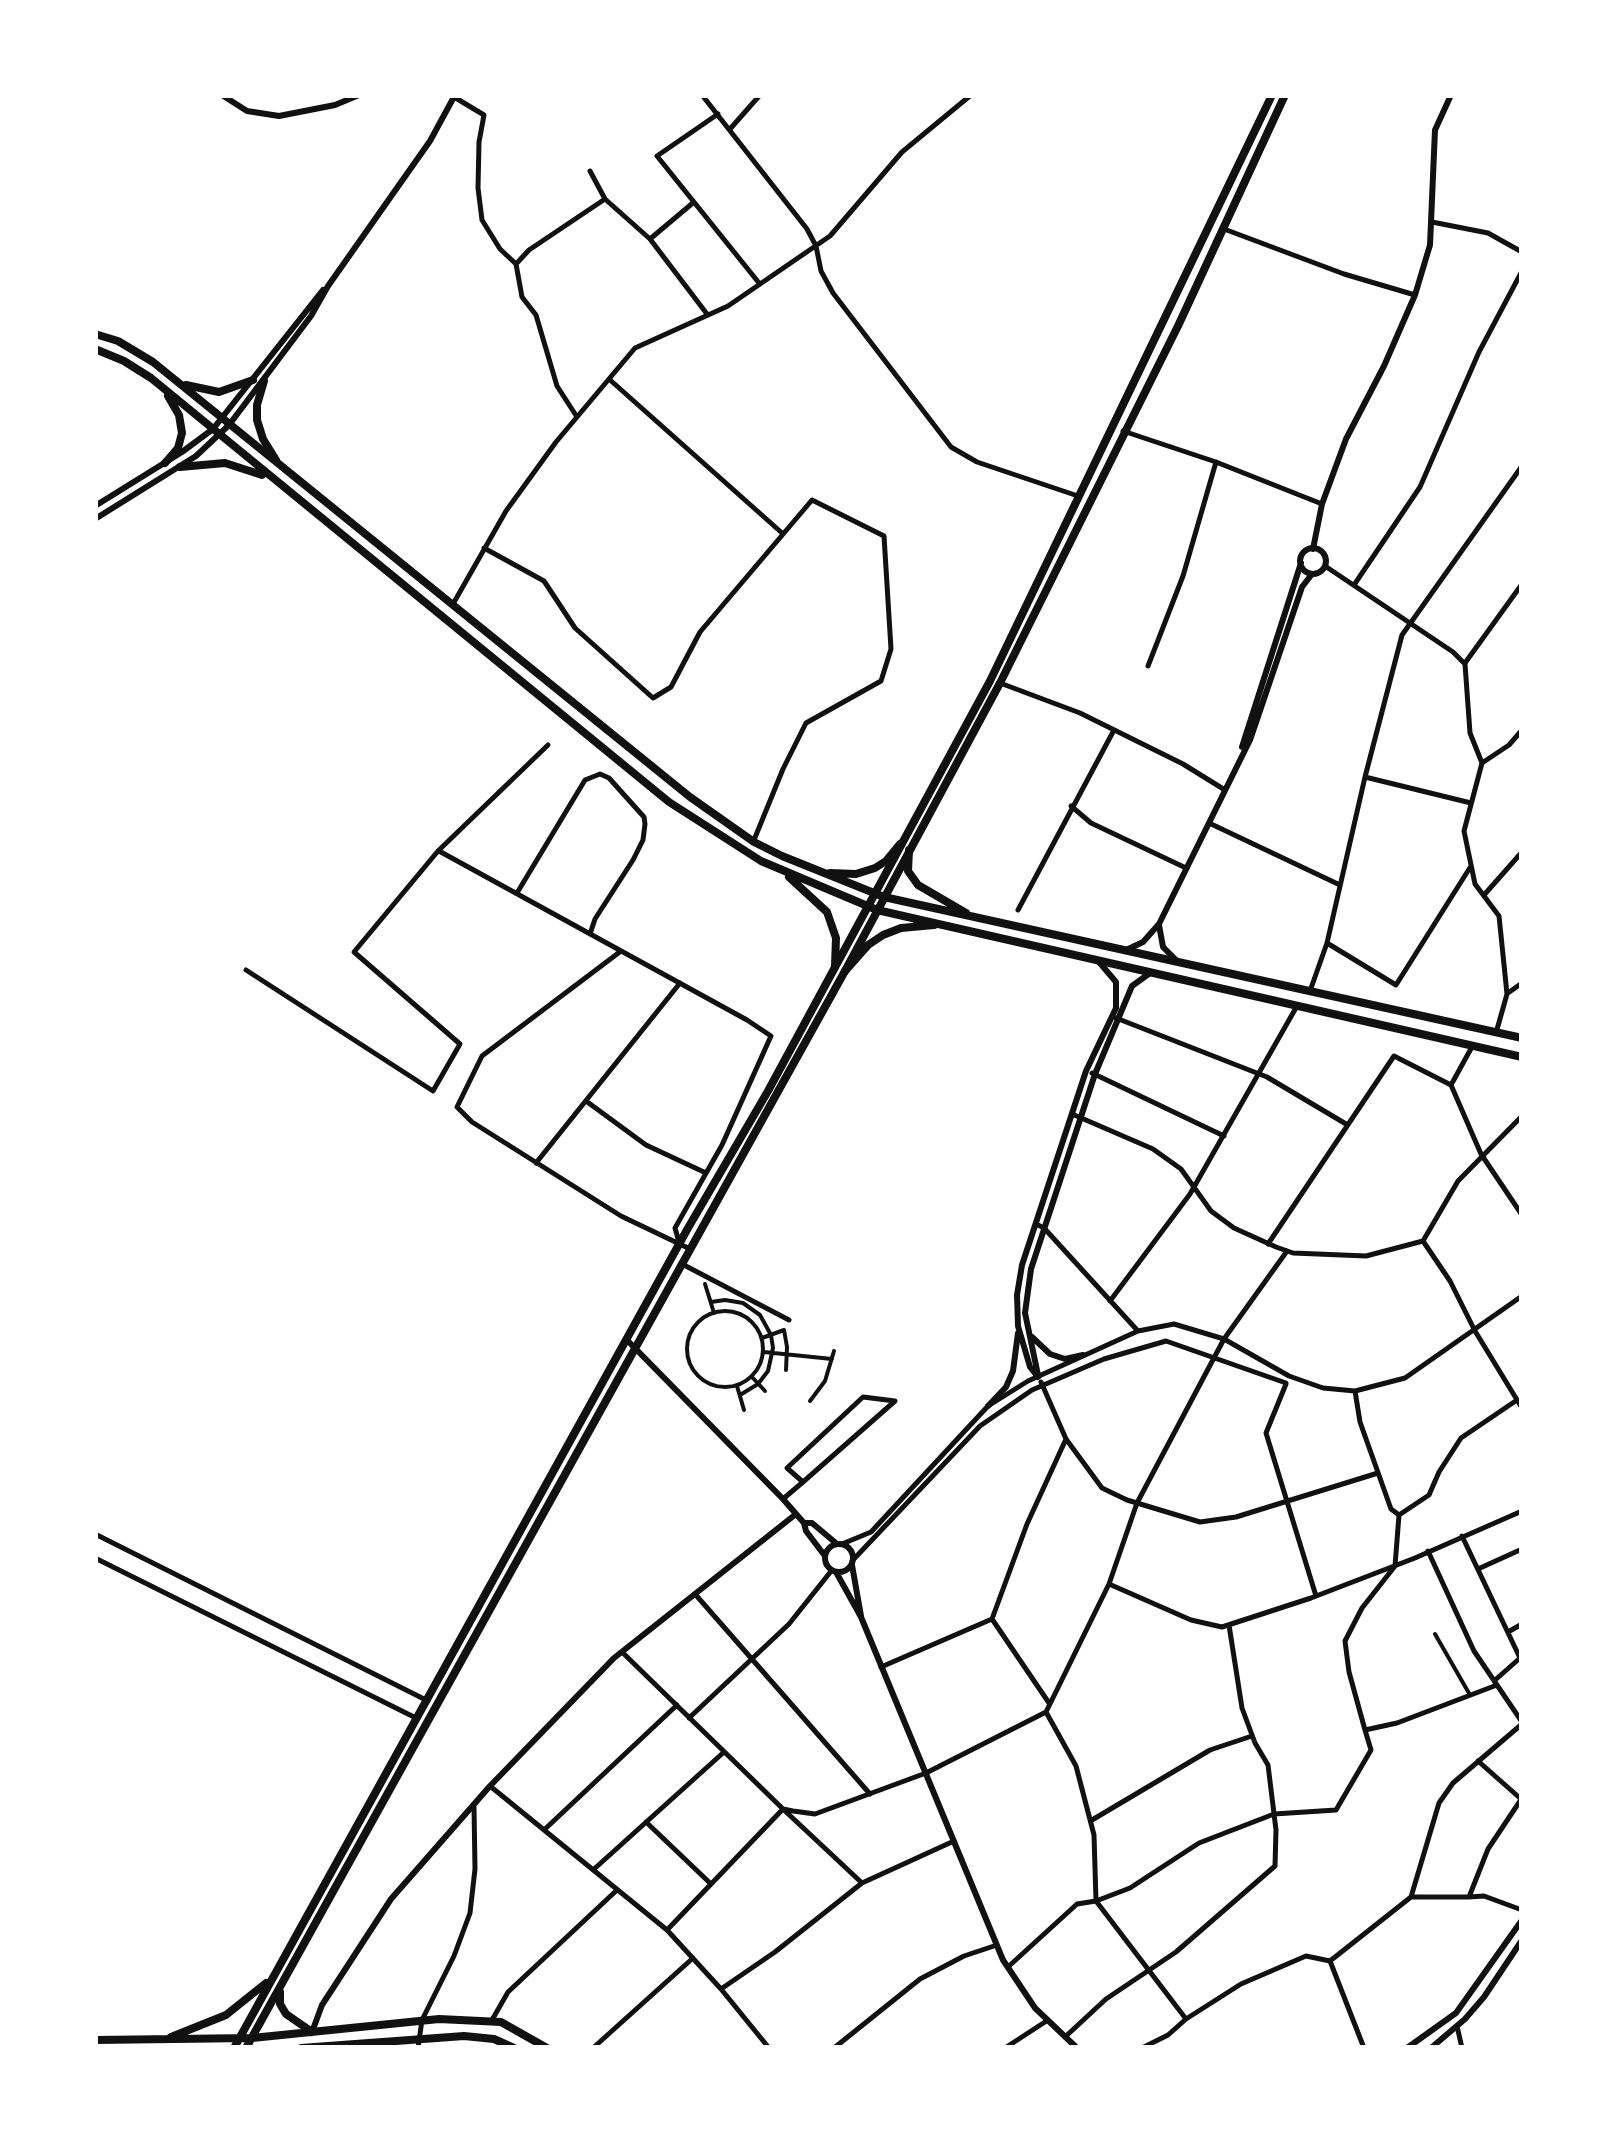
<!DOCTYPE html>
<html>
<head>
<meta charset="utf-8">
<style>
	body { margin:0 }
	#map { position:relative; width:1617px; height:2143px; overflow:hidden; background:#fff; font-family:"Noto Sans",sans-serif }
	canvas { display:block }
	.frame { position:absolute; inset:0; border:98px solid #fff; pointer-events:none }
</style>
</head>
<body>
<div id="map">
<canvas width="1617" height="2143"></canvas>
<div class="frame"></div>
</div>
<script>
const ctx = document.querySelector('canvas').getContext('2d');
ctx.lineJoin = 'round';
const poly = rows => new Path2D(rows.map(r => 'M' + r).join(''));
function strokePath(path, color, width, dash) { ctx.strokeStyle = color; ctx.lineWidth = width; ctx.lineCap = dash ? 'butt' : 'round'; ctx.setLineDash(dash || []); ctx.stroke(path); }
const pedestrian = poly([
	[705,1284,714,1313],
	[711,1302,725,1300,743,1303,760,1315,771,1335,773,1348,768,1371,758,1384,740,1395],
	'687 1349a38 38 0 1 1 76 0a38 38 0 1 1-76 0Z',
	[762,1338,784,1330,787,1347,786,1370],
	[764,1352,832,1359],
	[752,1377,765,1391],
	[737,1386,744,1410],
	[810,1401,825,1381,834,1351],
	[1435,1634,1470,1695]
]);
const minor = poly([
	[702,95,807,229,816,246,821,271,833,293,951,447,977,462,1078,496],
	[454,97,484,115,479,142,478,188,482,220,500,249,516,264],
	[718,114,657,156,759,283],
	[730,129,760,95],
	[605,199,650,239],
	[694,202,650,239,707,314],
	[1432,222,1488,233,1522,252],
	[1224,229,1344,274,1415,295],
	[609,379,782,533],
	[577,417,557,386,536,315,522,297,516,264,529,250,605,199,590,171],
	[1123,431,1216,462,1322,504],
	[484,548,544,581,575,628,653,698,671,687,700,632,812,500,884,536,891,649,881,681,806,723,783,769,754,840],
	[1325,566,1453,652,1465,664,1470,733,1482,763,1464,831,1475,884,1499,916,1507,994,1496,1033],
	[1354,585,1420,487,1479,352,1522,271],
	[453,604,506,511,556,442,635,348,728,306,830,236,902,152,971,95],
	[1465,663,1522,584],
	[1148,666,1183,576,1216,462],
	[1000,683,1080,713,1183,764,1225,790],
	[1482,763,1509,745,1522,730],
	[1365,777,1471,803],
	[1071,806,1091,823,1186,868],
	[1209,823,1340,885],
	[439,851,747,1020,771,1036,722,1145,675,1228,679,1242],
	[517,893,585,780,600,774,609,778,644,817,645,824,643,840,633,860,595,919,590,934],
	[1484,895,1522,852],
	[1018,910,1114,730],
	[1327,943,1396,985,1471,866],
	[621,951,482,1056,457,1107,472,1122,621,1216,690,1249],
	[246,970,433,1091,460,1044,354,952,438,851,548,745],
	[1310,991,1327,943,1365,777,1402,635,1522,466],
	[1508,993,1522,983],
	[1116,1018,1267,1077,1346,1124],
	[1473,1045,1451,1085,1481,1154,1522,1215],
	[1092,1073,1224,1136],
	[586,1101,646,1145,706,1173],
	[1072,1114,1153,1149,1181,1169,1211,1211,1234,1228,1276,1247,1293,1253,1366,1256,1423,1241],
	[1522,1116,1458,1181,1423,1241,1450,1281,1475,1331,1522,1408],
	[536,1163,680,983],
	[1036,1224,1044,1228,1137,1330],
	[1268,1244,1394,1056,1451,1085],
	[682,1264,789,1320],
	[1110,1301,1190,1194,1297,1006],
	[1041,1382,1066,1439,1102,1488,1127,1500,1200,1522,1236,1517,1378,1473],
	[1286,1384,1266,1433,1316,1596],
	[1355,1391,1360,1422,1391,1509,1399,1515],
	[783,1499,803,1482,895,1401,863,1397,787,1468,803,1482],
	[95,1534,428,1701],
	[1462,1536,1520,1658,1494,1681],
	[842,1544,871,1532,988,1406,1028,1381,1138,1331,1174,1324,1224,1339,1289,1376,1323,1388,1355,1391,1405,1378,1522,1296],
	[1428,1551,1474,1651,1522,1722],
	[95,1558,416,1718],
	[852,1561,980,1426,1032,1390,1104,1359,1166,1341,1286,1383],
	[1478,1569,1522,1549],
	[1109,1584,1137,1503,1224,1339,1287,1251],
	[695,1594,870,1794],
	[1508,1632,1522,1624],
	[622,1652,783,1809,793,1811,815,1814,926,1773,1046,1712],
	[881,1667,992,1619],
	[1497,1685,1397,1723,1365,1730,1349,1672,1345,1641,1362,1608,1395,1566,1399,1515,1429,1495,1439,1472,1461,1438,1517,1400],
	[1049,1703,992,1619,1027,1524,1066,1439],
	[689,1718,789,1624,832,1570],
	[1522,1724,1453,1783,1439,1803,1411,1897,1469,1897,1488,1849,1522,1798],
	[1478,1761,1521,1799],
	[490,1786,667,1930],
	[1092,1820,1210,1750,1252,1736],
	[646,1822,711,1884],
	[544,1830,677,1705],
	[593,1870,724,1752],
	[862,1883,775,1952,721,1989,667,1930,783,1809,862,1883,954,1841],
	[1469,1897,1484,1896,1522,1910],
	[1008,1967,1077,1904,1096,1901,1130,1888,1199,1843,1274,1814,1336,1810,1371,1750,1365,1730],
	[721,1989,769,2048],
	[1186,2019,1096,1901,1094,1835,1076,1766,1046,1712,1109,1584,1191,1620,1222,1627,1311,1598,1415,1558,1522,1511],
	[492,2020,508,1992,617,1890],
	[1457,2026,1462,2048],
	[1065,2037,1106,1999,1176,1952,1275,1866,1276,1830,1268,1765,1255,1743,1242,1708,1229,1625],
	[418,2048,422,2020,454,1956,470,1913,475,1869,474,1807],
	[593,2048,693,1958],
	[834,2048,920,1979,964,1956,997,1945],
	[1005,2048,1048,2020],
	[1142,2048,1168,2035,1186,2019,1241,1984,1306,1956,1330,1961],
	[1364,2048,1330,1961,1411,1897]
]);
const tertiary = poly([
	[222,95,247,111,279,116,335,105,359,95],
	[95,506,182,452,213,429,323,290],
	[95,519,196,456,229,425,311,316,328,286,430,141,455,95],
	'1300 561a13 13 0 1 1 26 0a13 13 0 1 1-26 0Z',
	[1313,549,1322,504,1346,439,1384,366,1415,295,1430,245,1435,130,1451,95],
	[1242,747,1301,563],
	[1159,925,1163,947,1177,961],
	[1126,950,1143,942,1159,924,1250,740,1302,587,1312,574],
	[1032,1337,1050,1354,1065,1359,1083,1355],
	[627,1340,783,1499,804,1523,806,1531,825,1556],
	[1038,1375,1025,1313,1031,1269,1095,1074,1132,986,1150,973],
	[1038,1377,1030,1367,1018,1326,1017,1295,1022,1265,1086,1071,1116,1008,1116,982,1099,962],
	[988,1406,1006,1387,1013,1371,1018,1333],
	[804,1523,812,1523,837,1544],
	'825 1558a14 14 0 1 1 28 0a14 14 0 1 1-28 0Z',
	[852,1565,861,1616],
	[836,1572,861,1617,1003,1960,1035,2008,1077,2048],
	[312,2032,322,2005,391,1899,490,1786,614,1658,796,1514],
	[1407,2048,1456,2013,1522,1920],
	[1431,2048,1465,2019,1484,1997,1522,1940]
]);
const secondary = poly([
	[280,1992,280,2004,286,2014,312,2032],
	[171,2037,226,2015,266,1983],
	[95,2040,252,2038,439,2019,501,2022,547,2048],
	[234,2048,688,1228,768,1091,990,681,1272,95],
	[246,2048,845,971,1000,683,1178,326,1285,95],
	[301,2048,464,2036,494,2039,514,2048]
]);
const primary = poly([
	[95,334,118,341,153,362,690,797,754,842,782,856,884,897,1522,1038],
	[95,349,124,361,151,378,669,802,761,861,877,910,1522,1057],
	[264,381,257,405,257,420,263,439,276,460],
	[186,385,219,392,253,380],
	[165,463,178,448,182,433,179,415,168,396],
	[180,467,225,463,262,475],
	[909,850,908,871,918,885,966,913],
	[830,873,856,874,875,868,886,861,900,844],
	[789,877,827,912,836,938,835,966],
	[845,971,868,945,883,935,901,928,934,925]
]);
strokePath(pedestrian, '#111', 4);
strokePath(minor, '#111', 5);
strokePath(tertiary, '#111', 6);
strokePath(secondary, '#111', 8);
strokePath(primary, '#111', 8);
</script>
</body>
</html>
